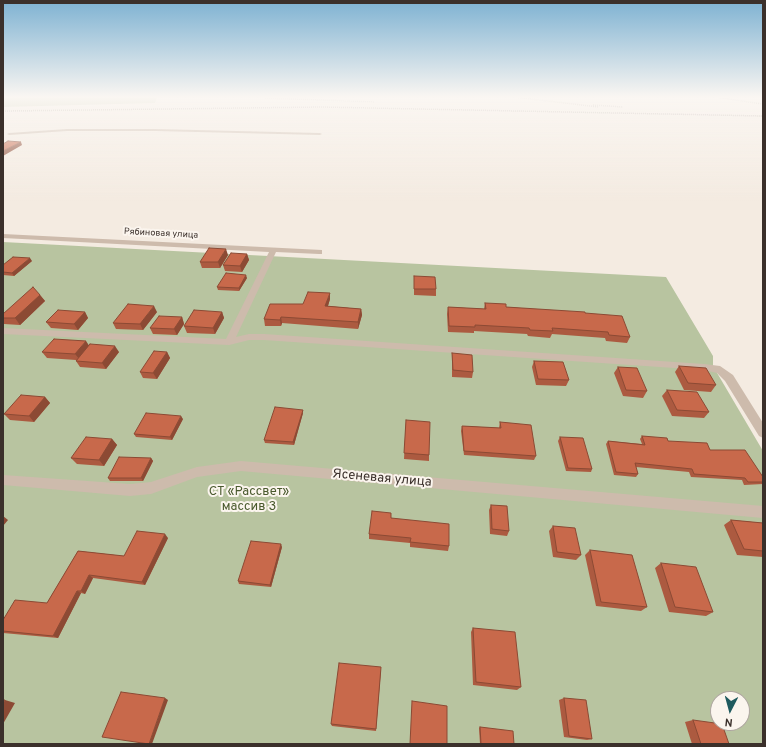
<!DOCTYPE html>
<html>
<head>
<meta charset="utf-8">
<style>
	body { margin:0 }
	#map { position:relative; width:766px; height:747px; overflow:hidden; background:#f4ebe1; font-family:Overpass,sans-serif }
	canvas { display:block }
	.frame { position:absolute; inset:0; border:4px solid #3b302b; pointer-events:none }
	.north { position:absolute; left:710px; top:691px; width:40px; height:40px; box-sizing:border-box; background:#fbf5ee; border:1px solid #aea6a0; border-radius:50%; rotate:186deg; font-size:11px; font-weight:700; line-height:16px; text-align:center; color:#3b302b }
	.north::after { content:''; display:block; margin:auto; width:14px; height:18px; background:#1f5a5e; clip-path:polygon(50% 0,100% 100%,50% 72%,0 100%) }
</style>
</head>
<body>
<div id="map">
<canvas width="766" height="747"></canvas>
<div class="frame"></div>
<div class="north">N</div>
</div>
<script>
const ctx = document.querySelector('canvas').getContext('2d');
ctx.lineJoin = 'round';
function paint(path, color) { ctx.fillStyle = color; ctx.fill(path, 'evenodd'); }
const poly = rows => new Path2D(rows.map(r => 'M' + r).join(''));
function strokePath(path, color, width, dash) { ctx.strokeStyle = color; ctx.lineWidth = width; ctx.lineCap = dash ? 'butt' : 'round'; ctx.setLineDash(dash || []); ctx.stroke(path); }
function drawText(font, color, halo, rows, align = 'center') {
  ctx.font = font + ' Overpass,sans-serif'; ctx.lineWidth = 4; ctx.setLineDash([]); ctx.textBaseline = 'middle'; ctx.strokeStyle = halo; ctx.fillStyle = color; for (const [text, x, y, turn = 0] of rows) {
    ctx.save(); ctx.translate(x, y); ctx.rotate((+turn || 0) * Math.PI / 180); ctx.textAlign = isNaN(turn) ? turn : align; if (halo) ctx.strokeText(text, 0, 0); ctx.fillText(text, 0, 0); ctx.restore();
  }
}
const green = poly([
	[3,97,157,97,155,103,3,107],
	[3,242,666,277,713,356,713,366,763,451,763,744,3,744],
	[718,699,742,699,742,723,718,723]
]);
const street = poly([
	[67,129,155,129,320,133,322,134,320,135,155,131,67,131,9,135,7,134,9,133,67,129],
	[3,234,322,250,322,254,319,254,276,252,236,337,249,334,264,334,704,364,720,366,733,375,763,423,763,438,759,436,725,381,717,373,704,370,264,340,249,340,229,345,3,334,3,328,226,339,269,252,3,238,3,234],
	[241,461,763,506,763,518,241,471,197,477,151,494,130,496,3,485,3,475,130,484,151,482,197,467,241,461]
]);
const rail = poly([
	[514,97,599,107],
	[715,97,763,104],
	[265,98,375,102],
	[593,105,623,107],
	[3,111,321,107,763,116]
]);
const wall = poly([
	[247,254,249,260,242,272,225,271,223,265],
	[228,255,220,268,202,268,200,262],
	[32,261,14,276,3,275,3,265],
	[414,276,436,289,436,296,414,295],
	[247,278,239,291,218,290,217,287],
	[40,295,45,301,20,325,4,324,3,322,3,314],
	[330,299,328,306,361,309,362,315,358,329,282,323,281,326,265,326,264,319,303,304],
	[485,303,506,307,585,313,630,337,627,343,606,341,605,338,552,334,550,338,528,336,527,334,474,331,474,333,448,332,447,314,448,307,484,309],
	[85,312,88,318,78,330,51,328,46,322],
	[157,312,143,330,116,329,113,323],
	[222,312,224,318,215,334,187,333,184,326],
	[182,317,184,324,177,335,153,334,150,328],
	[89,345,119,352,106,369,80,367,76,361,76,360,47,358,42,352],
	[167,352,170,358,157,379,143,378,140,372],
	[452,353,473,372,472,378,452,377],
	[534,361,569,380,566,386,536,385,532,367],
	[679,366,716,385,711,392,684,390,675,372],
	[618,367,647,391,643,398,623,396,614,373],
	[667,390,709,412,704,418,672,416,662,396],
	[45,397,50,403,34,422,10,420,4,414],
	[303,413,294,445,265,443,264,440],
	[183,419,172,440,136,437,134,434],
	[406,420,429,455,429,461,404,459],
	[500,422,536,456,534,460,464,455,461,431,462,426,499,428],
	[642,436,668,441,710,450,763,477,763,484,744,485,742,480,691,477,689,472,636,467,638,474,636,477,614,475,606,444,608,441,642,444,640,439],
	[560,437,592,469,591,472,566,471,558,441],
	[112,439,117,445,104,466,77,464,71,458],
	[151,458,153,461,143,481,110,481,108,478],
	[491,505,509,531,507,536,490,534,489,510],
	[391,513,391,518,449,546,448,551,410,547,410,543,369,539,369,534],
	[731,520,763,523,763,557,737,555,724,525],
	[553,526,581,555,576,560,553,557,549,531],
	[168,538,145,585,93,578,85,594,81,593,58,638,3,633,3,620,47,603,78,551,124,556],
	[282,547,271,587,239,584,238,581],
	[590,550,647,607,641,611,596,606,585,555],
	[661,563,713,612,706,616,669,612,655,568],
	[473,628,521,687,517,690,473,685,471,632],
	[381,670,376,731,332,726,331,724],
	[564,698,592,739,587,740,564,737,559,700],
	[693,720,729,744,692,744,685,722],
	[480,727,514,744,480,744,479,728]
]);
const shadedWall = poly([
	[21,142,22,145,3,156,3,151],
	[226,249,228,255,220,268,218,262],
	[247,254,249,260,242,272,240,266],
	[30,258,32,261,14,276,12,273],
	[246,275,247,278,239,291,239,288],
	[330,293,330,299,326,312,325,306],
	[40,295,45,301,20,325,15,318],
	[154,306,157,312,143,330,140,324],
	[361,309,362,315,358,329,358,322],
	[85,312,88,318,78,330,74,324],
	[222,312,224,318,215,334,213,328],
	[182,317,184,324,177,335,174,329],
	[281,317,282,323,281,326,280,320],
	[86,341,90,347,80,360,75,354],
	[115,346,119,352,106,369,102,363],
	[167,352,170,358,157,379,153,373],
	[45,397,50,403,34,422,29,416],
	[303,410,303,413,294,445,293,442],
	[181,416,183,419,172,440,170,437],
	[112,439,117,445,104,466,99,460],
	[151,458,153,461,143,481,141,478],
	[3,516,8,520,3,526],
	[165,534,168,538,145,585,142,582],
	[281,544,282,547,271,587,270,585],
	[89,575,93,578,85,594,81,591],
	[77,591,81,593,58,638,53,636],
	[165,698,168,700,152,744,149,744],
	[5,700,15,703,3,724,3,704]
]);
const building = poly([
	[8,141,21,142,3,151,3,144,8,141],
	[209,248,226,249,218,262,200,262,209,248],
	[231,253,247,254,240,266,223,265,231,253],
	[13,257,30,258,12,273,3,272,3,265,13,257],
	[226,273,246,275,239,288,217,287,226,273],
	[414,276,435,277,436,289,414,289,414,276],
	[33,287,40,295,15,318,3,318,3,314,33,287],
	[308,292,330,293,325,306,361,309,358,322,281,317,280,320,264,319,270,304,303,304,308,292],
	[485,303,506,304,506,307,585,312,585,313,622,316,630,337,609,335,608,332,552,328,553,331,530,330,529,328,475,325,475,327,449,326,448,307,486,309,485,303],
	[128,304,154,306,140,324,113,323,128,304],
	[58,310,85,312,74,324,46,322,58,310],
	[194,310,222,312,213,328,184,326,194,310],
	[159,316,182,317,174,329,150,328,159,316],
	[54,339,86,341,75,354,42,352,54,339],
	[90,344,115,346,102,363,76,361,90,344],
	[154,351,167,352,153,373,140,372,154,351],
	[452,353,472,355,473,372,453,370,452,353],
	[534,361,563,362,569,380,538,379,534,361],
	[679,366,706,368,716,385,688,383,679,366],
	[618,367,637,368,647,391,626,390,618,367],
	[667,390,697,392,709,412,677,410,667,390],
	[21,395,45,397,29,416,4,414,21,395],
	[275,407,303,410,293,442,264,440,275,407],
	[146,413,181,416,170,437,134,434,146,413],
	[406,420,430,422,429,455,404,453,406,420],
	[500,422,531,425,536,456,464,451,462,426,501,428,500,422],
	[642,436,667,438,668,441,707,443,710,450,745,450,763,477,763,482,748,482,745,478,694,474,692,469,635,463,638,474,616,472,608,441,645,445,642,436],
	[86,437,112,439,99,460,71,458,86,437],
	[560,437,583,438,592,469,568,468,560,437],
	[119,457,151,458,141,478,108,478,119,457],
	[491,505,507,506,509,531,492,529,491,505],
	[372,511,391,513,391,518,449,524,449,546,410,542,411,538,369,534,372,511],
	[731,520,763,523,763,551,744,549,731,520],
	[553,526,575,528,581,555,557,552,553,526],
	[137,531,165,534,142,582,89,575,81,591,77,591,53,636,3,631,3,620,15,600,47,603,78,551,124,556,137,531],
	[251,541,281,544,270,585,238,581,251,541],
	[590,550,632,555,647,607,601,602,590,550],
	[661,563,696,567,713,612,675,607,661,563],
	[473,628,515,632,521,687,476,682,473,628],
	[339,663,381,667,376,729,331,724,339,663],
	[121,692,165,698,149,744,102,737,121,692],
	[564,698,586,700,592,739,569,736,564,698],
	[3,700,5,700,3,704,3,700],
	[412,701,447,706,447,744,410,744,412,701],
	[693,720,722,724,729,744,701,744,693,720],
	[480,727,513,731,514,744,481,744,480,727]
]);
const farStreetnames = [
	["Рябиновая улица",161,234,3]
];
const nearStreetnames = [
	["Ясеневая улица",382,479,5]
];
const nearParknames = [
	["СТ «Рассвет»",249,492],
	["массив 3",249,507]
];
paint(green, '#b8c4a0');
paint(street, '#cdbbac');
strokePath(rail, '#3b302b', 1.5, [0.5, 1.5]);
paint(wall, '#ac5a40');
paint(shadedWall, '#8c4a34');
paint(building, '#c8694b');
strokePath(building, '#8c4a34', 1);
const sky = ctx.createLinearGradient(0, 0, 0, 202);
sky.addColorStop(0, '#7eb2d2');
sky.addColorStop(0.48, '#faf6f2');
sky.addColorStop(1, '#faf6f200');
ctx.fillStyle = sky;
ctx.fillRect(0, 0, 766, 202);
drawText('9px', '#3b302b', '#fbf5ee', farStreetnames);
drawText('13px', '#3b302b', '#fbf5ee', nearStreetnames);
drawText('13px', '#4a5a2e', '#fbf5ee', nearParknames);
</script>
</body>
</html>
